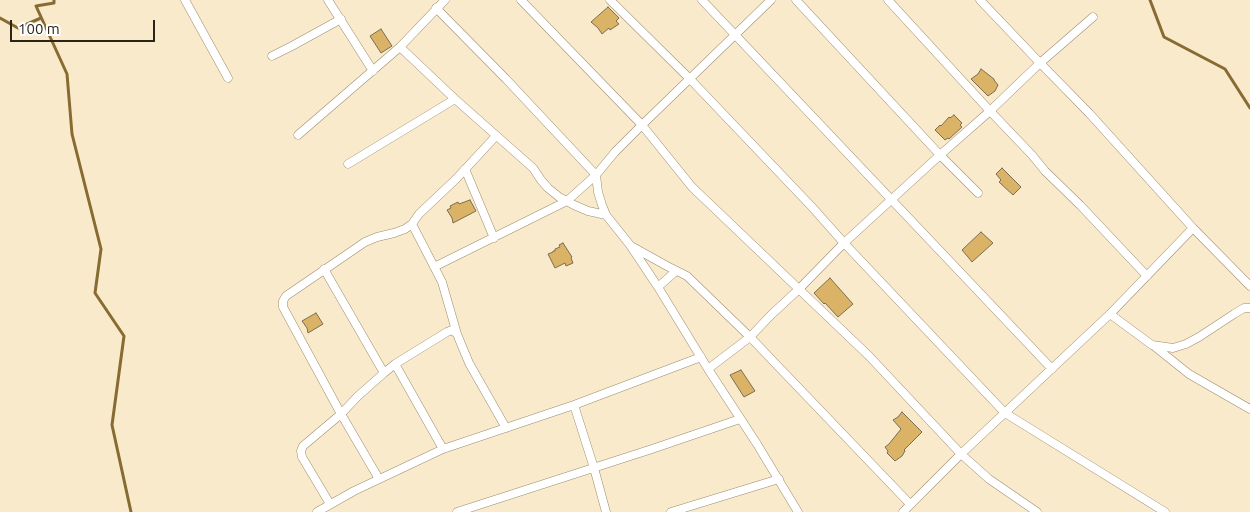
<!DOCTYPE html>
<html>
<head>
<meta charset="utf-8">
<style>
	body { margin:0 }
	#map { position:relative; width:1250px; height:512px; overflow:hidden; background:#faeacc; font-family:Ubuntu,sans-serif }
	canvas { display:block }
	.scale { position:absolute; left:10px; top:20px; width:145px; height:22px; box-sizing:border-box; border:2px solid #2a2419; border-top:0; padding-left:6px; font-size:15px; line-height:18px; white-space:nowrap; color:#2a2419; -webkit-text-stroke:4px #fff; paint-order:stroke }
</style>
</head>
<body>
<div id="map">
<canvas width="1250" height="512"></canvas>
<div class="scale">100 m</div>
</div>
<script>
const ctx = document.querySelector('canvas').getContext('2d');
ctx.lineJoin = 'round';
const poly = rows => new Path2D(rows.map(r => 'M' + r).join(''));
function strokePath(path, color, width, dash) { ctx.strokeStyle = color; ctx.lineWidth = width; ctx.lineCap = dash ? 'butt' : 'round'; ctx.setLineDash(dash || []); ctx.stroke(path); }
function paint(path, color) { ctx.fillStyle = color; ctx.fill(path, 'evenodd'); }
const stream = poly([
	[54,0,54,3,36,6,67,74,72,134,101,249,95,293,124,336,112,425,131,512],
	[1150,0,1164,37,1225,69,1250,108],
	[0,18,18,28,41,18]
]);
const building = poly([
	[608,7,619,18,616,21,619,24,610,30,609,28,602,34,598,28,591,22,608,7],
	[381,29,392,46,381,53,370,36,381,29],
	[981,69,994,79,994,80,998,85,995,91,988,96,971,79,978,74,981,69],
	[954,115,962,123,960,125,962,127,949,139,948,138,945,140,935,130,940,125,941,126,949,117,950,118,954,115],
	[1002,168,1021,187,1013,195,999,182,1001,180,996,174,1002,168],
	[470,200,476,211,453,223,452,218,447,210,451,208,450,206,458,202,459,204,470,200],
	[981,232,993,243,972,262,968,257,962,250,981,232],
	[563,243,572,257,571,258,573,263,566,266,565,263,555,268,548,254,553,252,553,251,555,251,555,249,560,247,559,245,563,243],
	[830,278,853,304,838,317,825,303,824,304,814,293,830,278],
	[316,313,323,324,308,333,307,328,302,321,316,313],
	[741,370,755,391,744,397,730,375,741,370],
	[902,412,922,432,904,450,905,451,902,456,895,461,887,453,888,451,885,447,889,444,901,429,893,420,898,417,902,412]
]);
const street = poly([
	[185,0,228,78],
	[328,0,373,71],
	[445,0,400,47,455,99,533,168,541,180,548,188,559,197,574,205,588,211,606,215],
	[521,0,642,125,692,187,869,356,961,454,989,479,1037,512],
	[610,0,690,79,812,207,844,243,1005,413,1165,512],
	[702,0,1052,369],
	[771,0,642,125,615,152,596,175,598,192,602,205,606,215,630,245,658,287,708,369,757,444,798,512],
	[796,0,940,155,978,193],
	[888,0,990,111,1032,155,1045,171,1080,205,1147,276],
	[980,0,1040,63,1089,113,1193,228,1250,286],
	[272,56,292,46,341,19],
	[298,135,400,47],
	[348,164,455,99],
	[465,169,494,238],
	[412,224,442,282,457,334],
	[631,246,667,266,687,276,750,337,910,504],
	[434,267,567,201,596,175,506,79,436,8],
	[324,269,384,373],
	[658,287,676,271],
	[1110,314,1152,345,1173,348,1186,344,1199,337,1234,314,1244,308,1250,308],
	[1154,346,1189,374,1250,409],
	[395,364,443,449],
	[708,369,750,337,771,315,799,289,844,243,940,155,990,111,1040,63,1093,17],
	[574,405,594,468,606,512],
	[379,479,341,414,283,307,283,301,286,296,365,242,377,237,394,233,405,229,412,224,419,214,456,179,496,136],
	[330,504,302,457,301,451,303,446,341,414,358,396,384,373,395,364,447,332,452,330,457,334,469,363,506,428],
	[317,512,354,491,443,449,574,405,701,357],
	[457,512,652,449,740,419],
	[671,512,779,479],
	[903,512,961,454,1110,314,1193,228]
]);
strokePath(stream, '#876b31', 3);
paint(building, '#dab366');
strokePath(building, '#7b6d52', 1);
strokePath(street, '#9b8c70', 9);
strokePath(street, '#fff', 8);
</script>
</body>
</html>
